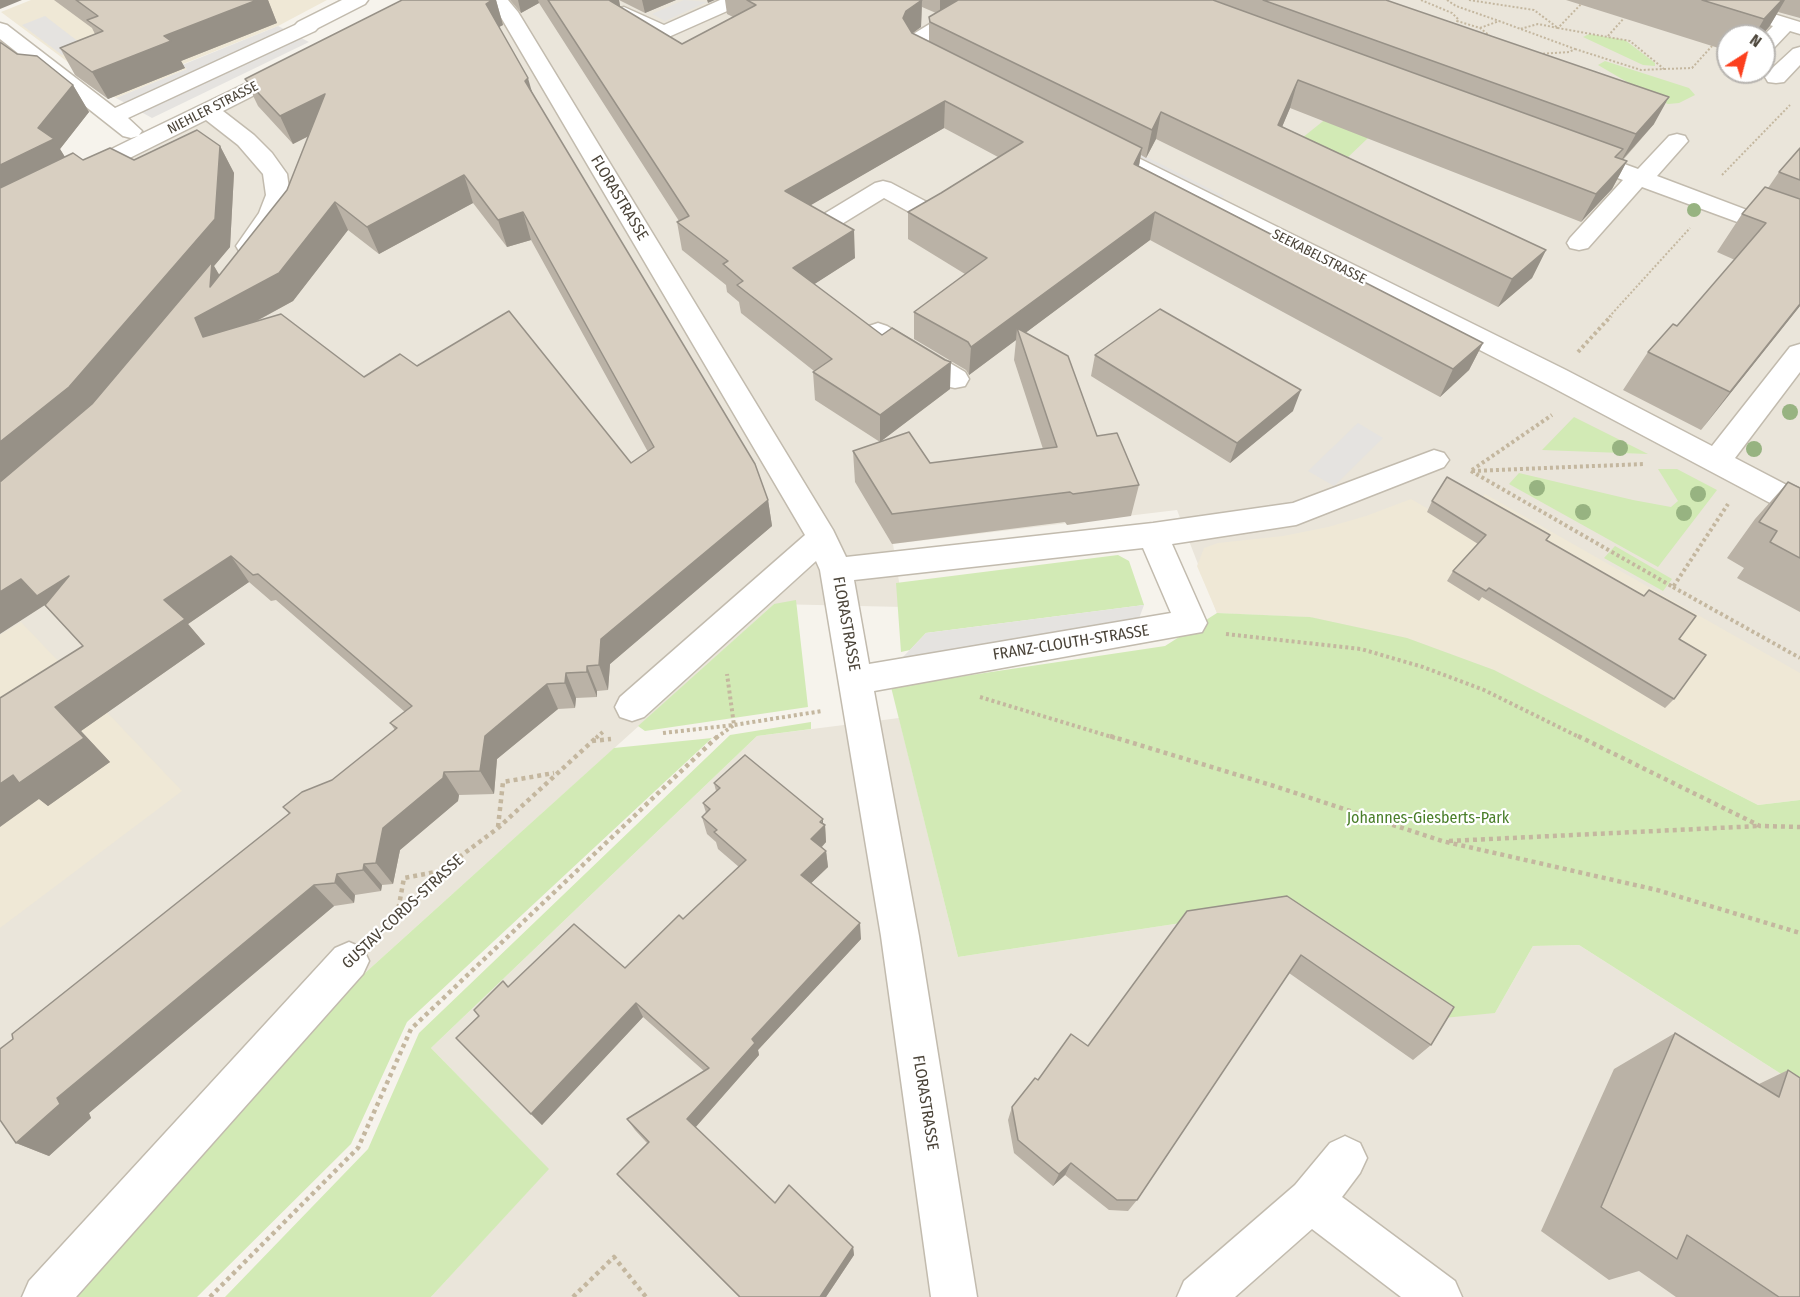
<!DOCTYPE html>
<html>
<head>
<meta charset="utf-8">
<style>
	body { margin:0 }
	#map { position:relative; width:1800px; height:1297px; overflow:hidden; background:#f6f3ec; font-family:"Fira Sans Condensed",sans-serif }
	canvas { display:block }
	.north { position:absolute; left:1716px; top:24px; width:60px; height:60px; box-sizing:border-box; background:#fff; border:2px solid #b7b4b0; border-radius:50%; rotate:36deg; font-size:16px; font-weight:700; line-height:24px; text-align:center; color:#4b4439 }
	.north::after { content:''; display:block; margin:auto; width:21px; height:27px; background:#fc3f1d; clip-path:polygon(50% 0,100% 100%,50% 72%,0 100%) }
</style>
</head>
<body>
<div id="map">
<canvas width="1800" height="1297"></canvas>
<div class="north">N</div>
</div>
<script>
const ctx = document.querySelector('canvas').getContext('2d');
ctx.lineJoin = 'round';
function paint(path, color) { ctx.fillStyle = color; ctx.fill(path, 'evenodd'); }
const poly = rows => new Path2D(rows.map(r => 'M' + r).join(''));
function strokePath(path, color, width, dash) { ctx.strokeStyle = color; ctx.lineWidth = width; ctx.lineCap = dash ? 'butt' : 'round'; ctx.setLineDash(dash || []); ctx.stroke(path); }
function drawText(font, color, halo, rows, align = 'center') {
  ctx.font = font + ' "Fira Sans Condensed",sans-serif'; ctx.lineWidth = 4.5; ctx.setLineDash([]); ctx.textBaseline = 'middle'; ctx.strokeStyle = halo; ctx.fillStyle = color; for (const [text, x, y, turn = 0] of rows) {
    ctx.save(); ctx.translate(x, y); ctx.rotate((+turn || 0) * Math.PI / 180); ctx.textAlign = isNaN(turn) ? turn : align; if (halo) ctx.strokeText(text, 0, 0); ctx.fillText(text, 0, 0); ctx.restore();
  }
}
const residential = poly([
	[437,0,1800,0,1800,800,1310,617,1217,613,1177,510,893,544,903,607,774,604,355,982,233,1113,77,1297,0,1297,0,216],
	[1728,36,1764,36,1764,72,1728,72],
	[899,718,958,957,1273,909,1495,1013,1533,946,1579,945,1800,1086,1800,1297,431,1297,548,1169,431,1048,757,736]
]);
const education = poly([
	[31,0,327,0,278,26,183,64,187,69,116,98,1,12],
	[1485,494,1800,673,1800,800,1758,805,1494,670,1407,638,1310,617,1217,613,1197,566,1204,548,1218,543,1283,536,1328,527,1366,516,1411,499,1456,525],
	[21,622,182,791,0,928,0,635]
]);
const green = poly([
	[1589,34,1625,40,1655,63,1655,66,1643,65,1583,37],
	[1605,61,1689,88,1695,95,1679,103,1668,104,1658,100,1598,65],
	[1352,98,1368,138,1346,159,1302,138],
	[1574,417,1648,454,1542,450],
	[1658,469,1677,469,1717,490,1658,567,1509,484,1519,473,1633,500,1671,507,1678,501],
	[1615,546,1672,579,1663,591,1604,558],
	[1118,555,1129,561,1144,605,926,633,910,650,901,652,896,583],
	[796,600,808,707,645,731,638,726,774,604],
	[1217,613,1310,617,1407,638,1494,670,1758,805,1800,800,1800,1086,1579,945,1533,946,1495,1013,1433,1019,1273,909,958,957,891,687,1165,646],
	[811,722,811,729,757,736,431,1048,549,1169,431,1297,225,1297,368,1149,419,1033,730,735],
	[712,738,407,1022,351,1144,197,1297,77,1297,233,1113,355,982,614,748]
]);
const parking = poly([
	[684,0,707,2,665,21,652,14],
	[45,16,84,46,62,55,22,25],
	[278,26,309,42,152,118,116,98,187,69,182,65],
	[1117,142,1224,196,1218,200,1111,145],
	[1358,423,1383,438,1334,486,1308,471],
	[1144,605,1135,629,901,659,926,633]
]);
const pathFar2 = poly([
	[1421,0,1452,13,1458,19,1457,21,1480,28,1494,39],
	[1447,0,1456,6,1499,21],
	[1469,0,1534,10,1558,28,1538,24,1520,29],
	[1480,28,1499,21,1575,49,1569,52,1539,54],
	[1608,36,1624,18],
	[1575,49,1641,70,1664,69,1630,41,1558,28,1585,0],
	[1664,69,1692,68,1712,46],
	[1722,175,1790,105],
	[1609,317,1690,228]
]);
const pathFar1 = poly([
	[1578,352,1611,316],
	[1472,470,1552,415],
	[1471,471,1673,587,1728,504],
	[1472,471,1644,464],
	[1673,587,1800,658],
	[1226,634,1361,649,1423,667,1484,690,1581,738],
	[980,697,1115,738],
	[663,733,734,725,822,711],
	[596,738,604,731],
	[716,738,734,725,727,674]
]);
const path = poly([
	[1110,736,1274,786,1442,841,1657,890,1800,933],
	[1578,736,1760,826,1800,827],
	[592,741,611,739],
	[498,827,503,782,554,773],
	[1449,841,1759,826],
	[397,916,404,878,441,871],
	[378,934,442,870,498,828,598,736],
	[210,1297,358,1148,411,1029,718,736],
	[573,1297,614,1257,646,1297]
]);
const minor = poly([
	[342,0,368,0,365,4,318,28,315,31,128,118,142,131,139,135,282,66,289,64,296,66,300,70,296,74,223,111,254,135,272,153,287,174,290,195,283,214,257,251,248,253,239,251,236,246,259,213,266,195,263,174,238,145,206,120,9,218,0,220,0,204,138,136,131,138,123,136,0,39,0,23,7,25,115,108,295,25,298,22,342,0],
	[488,0,508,0,518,12,833,530,846,557,1153,523,1293,503,1434,450,1444,453,1449,460,1444,467,1296,525,1172,544,1207,623,1202,632,874,691,919,936,977,1297,931,1297,881,936,820,570,816,561,644,717,632,721,620,717,615,707,620,697,805,535,499,14,488,0],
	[1143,548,1171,613,869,664,854,580,1143,548],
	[720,0,746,0,743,4,664,39,617,17,614,13,617,9,624,7,664,25,720,0],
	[969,0,993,0,990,4,926,43,925,46,928,50,950,62,954,66,950,70,943,72,936,70,913,58,905,46,910,36,969,0],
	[1697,0,1728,0,1800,22,1800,34,1790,31,1771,51,1764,53,1763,36,1773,26,1700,4,1697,0],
	[1800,47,1800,65,1784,82,1776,83,1768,82,1765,77,1768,72,1793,49,1800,47],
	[1677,134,1685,136,1688,141,1657,176,1800,230,1800,245,1642,187,1588,248,1579,250,1570,248,1567,243,1570,238,1623,180,1570,160,1567,155,1570,150,1578,148,1586,150,1638,169,1669,136,1677,134],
	[1098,138,1566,370,1712,446,1790,347,1800,344,1800,372,1735,458,1800,492,1800,516,1789,513,1546,384,1090,150,1087,145,1090,140,1098,138],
	[883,181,891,183,940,209,943,214,940,219,931,221,922,219,884,198,832,230,823,232,814,230,811,225,814,220,875,183,883,181],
	[878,323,887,326,965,372,969,379,965,386,955,388,945,386,869,338,865,332,869,326,878,323],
	[349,942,363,948,369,961,363,974,76,1297,22,1297,29,1281,335,948,349,942],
	[1345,1136,1360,1143,1367,1158,1360,1173,1342,1197,1455,1281,1462,1297,1401,1297,1312,1229,1235,1297,1177,1297,1184,1281,1295,1185,1330,1143,1345,1136]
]);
const trees = [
	[1694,210,7],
	[1790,412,8],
	[1620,448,8],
	[1754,449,8],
	[1537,488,8],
	[1698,494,8],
	[1583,512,8],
	[1684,513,8]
];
const wall = poly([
	[54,0,268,0,277,23,181,61,185,68,108,99,75,75,60,48,95,34,92,28],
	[402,0,496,0,503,25,499,27,532,92,768,500,772,526,610,664,608,690,597,691,597,697,576,698,575,708,558,709,497,759,494,794,459,795,458,801,400,850,393,884,382,885,381,891,355,895,354,903,334,906,89,1113,91,1118,49,1156,16,1143,289,814,283,807,332,780,395,730,390,723,405,712,276,600,271,601,249,582,188,624,205,644,81,731,110,762,48,806,39,799,83,646,45,606,17,54,73,85,89,112,60,149,65,157,83,160,134,160,220,146,234,173,230,247,214,266,220,276,287,190,309,136,293,144,258,106,245,79],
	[473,203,507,247,531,240,648,452,631,463,417,366,364,377,257,321,293,301,348,230,379,254],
	[510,0,676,0,645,13,619,0,620,7,682,44,733,17,727,14,725,0,1386,0,1654,124,1623,160,1627,161,1612,189,1581,222,1290,108,1282,127,1546,250,1532,278,1498,307,1156,139,1146,158,1141,155,1139,166,1483,343,1469,370,1440,397,1150,240,1025,333,1097,436,1139,485,1131,516,1067,525,1065,522,892,544,855,482,853,451,880,442,815,400,813,372,814,371,741,313,739,302,727,292,726,285,682,250,677,222,679,221,539,3,521,13],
	[922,7,936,13,929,17,929,41,912,33,921,27],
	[944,128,998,157,941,193,908,212,908,239,965,274,914,312,914,339,966,370,969,375,1016,340,1014,360,1043,449,930,463,880,442,950,389,814,284,855,258,810,205],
	[1566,0,1800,0,1800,18,1778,12,1769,27,1761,36,1728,36,1728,51],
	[1800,148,1800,306,1701,430,1623,390,1648,352,1677,326,1735,260,1717,252,1742,214,1768,188,1779,172],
	[1095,355,1293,411,1230,463,1091,376],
	[1788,482,1800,487,1800,612,1737,578,1744,568,1727,558,1755,519],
	[1432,501,1546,541,1679,639,1674,699,1665,708,1482,597,1479,601,1447,581,1453,571,1478,544,1427,512],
	[714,783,825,825,826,842,822,847,826,851,828,867,811,883,861,939,758,1050,759,1055,695,1128,775,1203,853,1247,854,1255,826,1297,739,1297,626,1184,617,1174,647,1143,635,1130,627,1119,704,1071,643,1017,542,1125,456,1038,508,987,625,968,683,919,739,867,718,849,716,842,707,834,702,817,706,813,703,803,716,791],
	[1287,896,1431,1045,1413,1060,1289,973,1137,1200,1128,1211,1109,1210,1065,1175,1053,1186,1014,1153,1008,1120,1012,1107,1088,1046],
	[1675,1033,1759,1084,1788,1070,1779,1297,1676,1297,1639,1271,1609,1280,1541,1231,1614,1069]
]);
const shadedWall = poly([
	[0,0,22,0,0,9],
	[257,0,268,0,277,23,181,61,185,68,108,99,92,72,164,36],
	[492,0,496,0,503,25,493,30,486,4],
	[518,0,538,0,539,3,521,13],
	[608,0,619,0,623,22],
	[642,0,676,0,645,13],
	[707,0,715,0,708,3],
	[922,0,921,27,906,38,903,18,906,11],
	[940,0,965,0,940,15],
	[1782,0,1785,0,1769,27,1761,36,1754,36,1764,19],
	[528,78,536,106,525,81],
	[1298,80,1290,108,1271,153,1278,125],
	[73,85,89,112,60,149,71,167,0,201,0,165,38,128],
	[325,94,336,122,293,144,280,116],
	[1669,97,1654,124,1621,161,1636,134],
	[945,101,944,128,787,219,785,191],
	[1161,112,1156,139,1146,158,1152,130],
	[220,146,234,173,230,247,214,266,228,290,335,202,348,230,293,301,212,345,203,337,195,318,210,287,89,414,0,489,0,442],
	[1142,148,1137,176,1134,164],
	[1627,161,1612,189,1581,222,1596,194],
	[464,175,473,203,379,254,367,227],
	[523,212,531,240,507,247,498,220],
	[1155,212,1150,240,1020,337,1017,328,1016,340,969,375,971,347],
	[854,230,855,258,796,296,793,268],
	[1546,250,1532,278,1498,307,1512,279],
	[1800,304,1800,306,1701,430,1730,392],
	[1483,343,1469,370,1440,397,1453,369],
	[951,362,950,389,880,442,880,415],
	[1301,390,1293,411,1230,463,1237,443],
	[768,500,772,526,610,664,608,690,599,665,601,639],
	[231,556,249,582,188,624,205,644,81,731,110,762,48,806,39,799,0,827,0,784,55,707,164,600],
	[69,576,45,605,0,634,0,592,21,579],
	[587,666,597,691,597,697,587,672],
	[566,673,576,698,575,708,565,683],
	[547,684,558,709,497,759,494,794,480,771,485,736],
	[444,772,459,795,458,801,400,850,393,884,376,863,383,828],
	[823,819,823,827,825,825,826,842,814,855,811,839],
	[826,851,828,867,803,891,801,875],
	[364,864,382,885,381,891,363,870],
	[337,874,355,895,354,903,335,883],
	[314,885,334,906,89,1113,91,1118,49,1156,16,1143,57,1098],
	[860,923,861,939,758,1050,759,1055,693,1130,687,1119,752,1039],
	[636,1003,643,1017,542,1125,531,1114],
	[1071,1163,1065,1175,1053,1186,1059,1174],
	[853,1247,854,1255,826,1297,820,1297]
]);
const building = poly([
	[76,0,257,0,164,36,171,41,92,72,60,48,103,31,87,20,98,16,76,0],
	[402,0,492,0,486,4,528,78,525,81,755,464,768,500,601,639,599,665,587,666,587,672,566,673,565,683,547,684,485,736,480,771,444,772,443,778,383,828,376,863,364,864,363,870,337,874,335,883,314,885,57,1098,60,1104,16,1143,0,1120,0,1049,13,1039,12,1034,290,813,283,807,302,792,332,780,397,728,390,723,412,706,258,574,253,575,231,556,164,600,185,619,55,707,84,738,19,783,13,775,0,784,0,698,83,646,45,605,69,576,37,596,21,579,0,592,0,482,92,404,212,262,210,287,287,190,325,94,280,116,245,79,402,0],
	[464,175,498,220,523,212,654,447,631,463,509,311,417,366,400,354,364,377,281,314,203,337,195,318,279,273,335,202,367,227,464,175],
	[548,0,609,0,682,44,756,5,747,0,922,0,906,11,903,18,912,33,1142,148,1134,164,1483,343,1453,369,1155,212,971,347,968,342,914,312,987,258,908,212,941,193,1023,142,945,101,785,191,854,230,793,268,882,335,892,328,945,360,951,362,880,415,813,372,832,359,737,285,743,281,723,264,728,261,677,222,689,216,548,0],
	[958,0,1213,0,1623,149,1615,157,1627,161,1596,194,1298,80,1278,125,1546,250,1512,279,1161,112,1152,130,930,22,929,17,958,0],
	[1263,0,1386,0,1669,97,1636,134,1263,0],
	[1702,0,1782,0,1764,19,1702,0],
	[0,42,17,54,37,56,73,85,38,128,54,139,0,165,0,42],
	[197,130,220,146,215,219,69,387,0,442,0,188,73,153,83,160,110,148,134,160,197,130],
	[1800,148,1800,180,1779,172,1800,148],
	[1765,187,1800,199,1800,304,1730,392,1648,352,1673,324,1677,326,1766,223,1742,214,1765,187],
	[1160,309,1301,390,1237,443,1095,355,1160,309],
	[1017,328,1068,356,1097,436,1117,433,1139,485,1073,494,1070,492,892,514,853,451,909,432,930,463,1057,447,1017,328],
	[1447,477,1550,535,1546,540,1644,596,1649,590,1696,616,1679,639,1706,655,1674,699,1489,588,1486,591,1453,571,1486,535,1432,501,1447,477],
	[1788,482,1800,488,1800,558,1770,542,1777,531,1759,522,1788,482],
	[745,755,823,819,820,822,825,825,811,839,826,851,801,875,860,923,752,1039,755,1043,687,1119,775,1203,789,1185,853,1247,820,1297,740,1297,617,1174,649,1142,627,1119,709,1068,636,1003,531,1114,456,1038,479,1016,474,1010,503,981,508,987,574,924,625,968,679,915,683,919,746,860,714,832,717,830,702,817,710,809,703,803,720,788,714,783,745,755],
	[1287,896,1454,1007,1431,1045,1301,955,1137,1200,1117,1200,1071,1163,1059,1174,1018,1140,1012,1107,1035,1078,1038,1080,1071,1034,1088,1046,1187,911,1287,896],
	[1675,1033,1779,1097,1788,1070,1800,1078,1800,1297,1779,1297,1687,1235,1677,1259,1601,1207,1675,1033]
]);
const farStreetnames = [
	["NIEHLER STRASSE",213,108,-27],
	["SEEKABELSTRASSE",1319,257,27]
];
const streetNames = [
	["FLORASTRASSE",619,198,59],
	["FLORASTRASSE",846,624,80],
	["FRANZ-CLOUTH-STRASSE",1071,643,-9],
	["GUSTAV-CORDS-STRASSE",403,912,-43],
	["FLORASTRASSE",925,1103,81]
];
const parkNames = [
	["Johannes-Giesberts-Park",1428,819]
];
paint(residential, '#eae5da');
paint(education, '#efe8d6');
paint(green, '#d2eab5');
paint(parking, '#e5e3e0');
strokePath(minor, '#c2bbae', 3);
strokePath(pathFar2, '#c4b79f', 2, [2, 2]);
strokePath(pathFar1, '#c4b79f', 4, [3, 3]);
strokePath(path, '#c4b79f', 4.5, [4, 4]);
paint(minor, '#fff');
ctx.fillStyle = '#97b381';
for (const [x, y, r] of trees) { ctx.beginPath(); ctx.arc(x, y, r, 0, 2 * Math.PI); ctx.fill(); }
paint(wall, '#bab2a6');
paint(shadedWall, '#979187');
paint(building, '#d8cfc1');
strokePath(building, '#979187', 1.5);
drawText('14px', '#4b4439', '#fff', farStreetnames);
drawText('16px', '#4b4439', '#fff', streetNames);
drawText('16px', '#4a7f2a', '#fff', parkNames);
</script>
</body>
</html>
